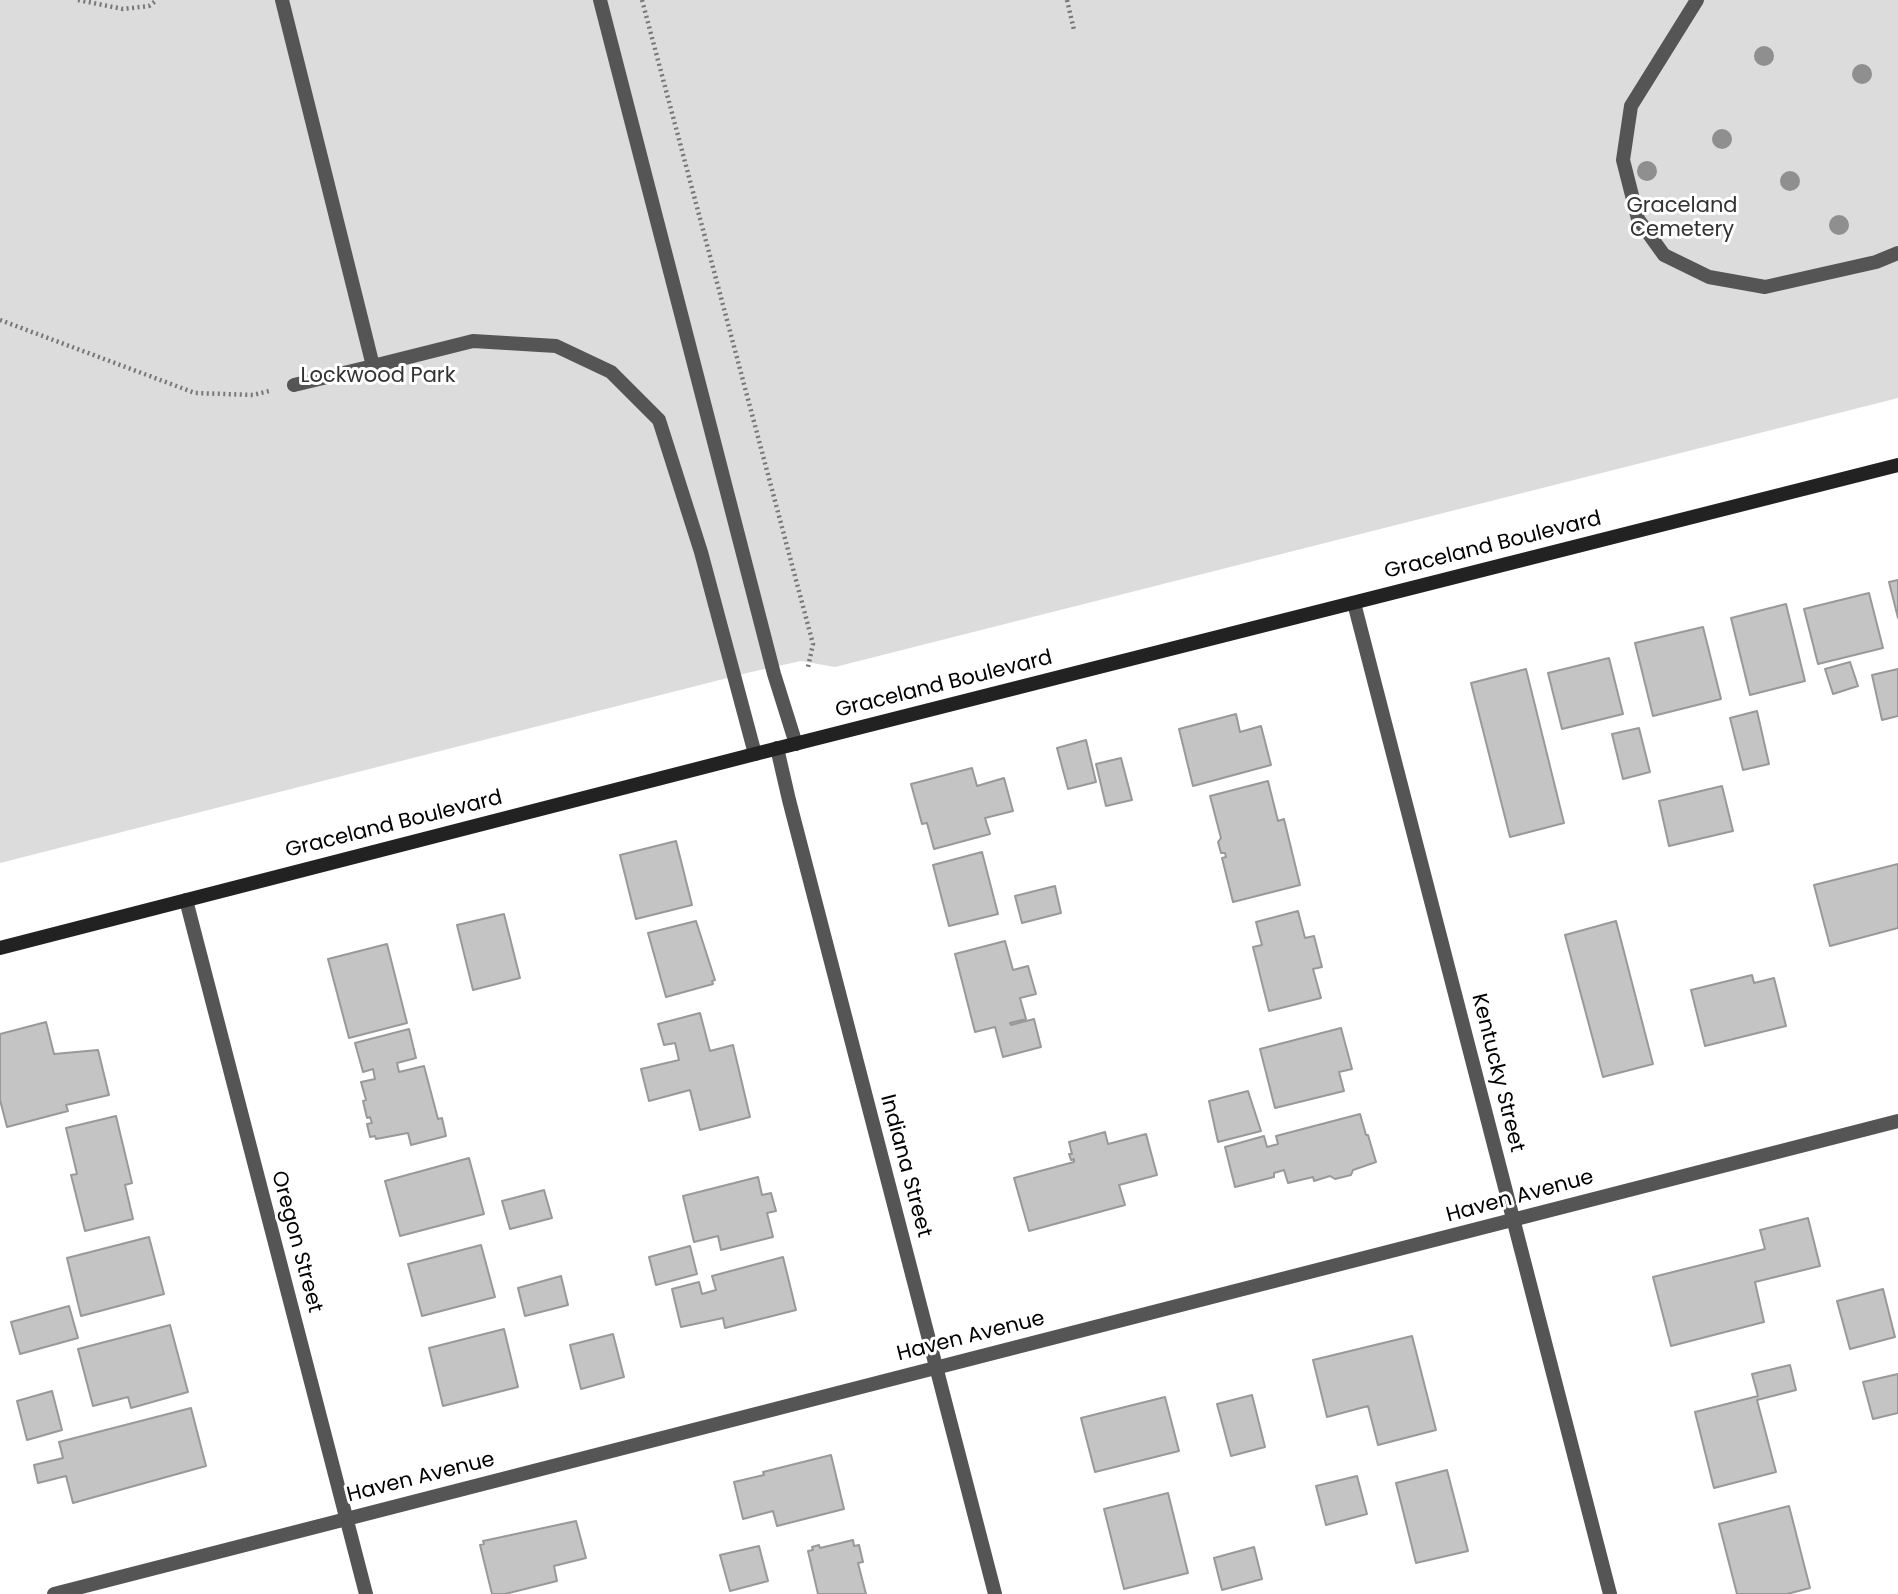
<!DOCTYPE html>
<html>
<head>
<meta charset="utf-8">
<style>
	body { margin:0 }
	canvas { display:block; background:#fff }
</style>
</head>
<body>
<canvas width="1898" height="1594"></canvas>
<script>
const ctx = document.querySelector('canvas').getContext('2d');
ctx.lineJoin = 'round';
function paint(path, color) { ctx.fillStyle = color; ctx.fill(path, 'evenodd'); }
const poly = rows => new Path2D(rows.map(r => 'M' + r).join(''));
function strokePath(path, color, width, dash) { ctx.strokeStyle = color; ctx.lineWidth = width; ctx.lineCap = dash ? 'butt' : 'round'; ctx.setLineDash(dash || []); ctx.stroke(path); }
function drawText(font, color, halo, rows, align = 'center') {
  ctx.font = font + ' Poppins,sans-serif'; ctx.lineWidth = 6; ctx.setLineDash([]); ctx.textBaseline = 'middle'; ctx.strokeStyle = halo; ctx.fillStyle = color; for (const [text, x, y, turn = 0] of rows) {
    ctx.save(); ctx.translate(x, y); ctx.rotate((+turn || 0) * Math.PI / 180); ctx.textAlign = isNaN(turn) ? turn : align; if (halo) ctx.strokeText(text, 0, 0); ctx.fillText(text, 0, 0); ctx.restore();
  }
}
const green = poly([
	[0,0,1898,0,1898,398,835,667,801,661,751,672,0,863]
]);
const building = poly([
	[1898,580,1898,618,1889,582,1898,580],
	[1869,593,1883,648,1818,664,1804,609,1869,593],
	[1786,604,1805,681,1750,695,1731,618,1786,604],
	[1703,627,1721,699,1653,716,1635,643,1703,627],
	[1609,658,1623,714,1562,729,1548,673,1609,658],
	[1850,662,1858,686,1833,694,1825,669,1850,662],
	[1526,669,1564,823,1510,837,1471,683,1526,669],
	[1898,669,1898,716,1882,720,1872,675,1898,669],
	[1757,711,1769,764,1743,770,1730,718,1757,711],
	[1236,714,1240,732,1261,726,1271,765,1193,786,1179,729,1236,714],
	[1639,728,1650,772,1623,779,1612,734,1639,728],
	[1086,740,1096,782,1068,789,1057,748,1086,740],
	[1121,758,1132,800,1106,806,1096,764,1121,758],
	[972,768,977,786,1004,778,1013,811,985,818,990,834,934,849,927,823,922,824,911,784,972,768],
	[1268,781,1278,821,1284,819,1300,885,1233,902,1222,858,1226,857,1225,853,1221,853,1218,842,1221,838,1210,796,1268,781],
	[1722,786,1733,831,1669,846,1659,801,1722,786],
	[676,841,692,905,636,919,620,855,676,841],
	[982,852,998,914,949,926,933,865,982,852],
	[1898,864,1898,928,1830,946,1814,885,1898,864],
	[1055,886,1061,913,1022,923,1015,896,1055,886],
	[1298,911,1305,938,1314,936,1322,967,1313,969,1321,998,1269,1011,1253,947,1262,945,1256,922,1298,911],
	[504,914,520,978,473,990,457,925,504,914],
	[696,921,715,980,712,981,713,984,666,997,648,933,696,921],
	[1616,921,1653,1064,1603,1077,1565,935,1616,921],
	[1005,941,1013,970,1028,966,1036,994,1020,998,1026,1019,1010,1023,1011,1025,1034,1019,1041,1047,1003,1057,995,1027,975,1032,955,954,1005,941],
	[387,944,407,1023,349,1038,328,959,387,944],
	[1752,975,1754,983,1774,978,1786,1026,1705,1046,1691,990,1752,975],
	[700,1013,710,1051,733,1045,750,1117,700,1130,690,1090,649,1101,641,1069,679,1060,675,1043,664,1045,658,1024,700,1013],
	[46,1022,54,1054,98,1050,109,1095,66,1105,68,1111,7,1127,0,1100,0,1034,46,1022],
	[1341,1028,1352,1069,1339,1072,1344,1091,1275,1108,1260,1049,1341,1028],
	[409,1029,416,1058,397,1063,399,1072,424,1066,438,1119,442,1118,446,1136,411,1145,408,1133,376,1139,375,1136,370,1137,367,1124,372,1123,370,1117,367,1118,363,1101,366,1100,361,1082,375,1079,373,1069,363,1072,355,1043,409,1029],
	[1248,1091,1261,1131,1218,1142,1209,1101,1248,1091],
	[1360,1114,1366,1135,1368,1135,1376,1162,1353,1170,1351,1175,1335,1179,1330,1176,1314,1181,1313,1177,1288,1183,1284,1170,1274,1173,1274,1177,1235,1187,1225,1147,1264,1136,1267,1147,1278,1144,1276,1136,1360,1114],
	[116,1116,132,1183,125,1185,133,1219,85,1231,71,1175,77,1174,66,1128,116,1116],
	[1105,1132,1108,1144,1146,1134,1157,1175,1119,1185,1125,1205,1029,1231,1014,1178,1074,1162,1074,1159,1071,1160,1069,1154,1072,1154,1069,1142,1105,1132],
	[469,1158,484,1214,400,1236,385,1181,469,1158],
	[758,1177,762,1195,771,1193,776,1211,767,1213,773,1237,721,1250,718,1236,694,1242,683,1196,758,1177],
	[544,1190,552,1218,510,1229,502,1201,544,1190],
	[1808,1218,1820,1266,1755,1282,1764,1322,1671,1346,1653,1277,1765,1249,1760,1230,1808,1218],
	[149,1237,164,1294,81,1316,67,1258,149,1237],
	[481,1245,495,1297,422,1316,408,1264,481,1245],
	[690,1246,697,1274,656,1285,649,1257,690,1246],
	[783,1257,796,1310,725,1328,723,1318,681,1327,672,1289,699,1282,702,1294,716,1290,712,1276,783,1257],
	[561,1276,568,1305,525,1316,518,1288,561,1276],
	[1883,1289,1895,1337,1850,1349,1837,1301,1883,1289],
	[69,1306,78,1338,20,1354,11,1322,69,1306],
	[170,1325,188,1392,131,1408,128,1397,93,1406,78,1349,170,1325],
	[504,1329,518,1387,443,1406,429,1348,504,1329],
	[613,1334,624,1377,581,1389,570,1345,613,1334],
	[1412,1336,1436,1430,1378,1445,1368,1406,1327,1417,1313,1360,1412,1336],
	[1790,1365,1796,1390,1757,1400,1776,1472,1714,1488,1695,1412,1758,1396,1752,1374,1790,1365],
	[1898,1374,1898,1413,1873,1419,1863,1382,1898,1374],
	[52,1391,62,1430,27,1440,17,1401,52,1391],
	[1252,1395,1265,1447,1231,1456,1217,1404,1252,1395],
	[1165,1397,1179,1451,1095,1472,1081,1418,1165,1397],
	[191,1408,206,1466,73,1503,66,1476,38,1483,34,1465,63,1458,59,1442,191,1408],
	[831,1455,844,1509,777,1526,773,1511,743,1519,734,1482,764,1475,763,1472,831,1455],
	[1447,1470,1468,1551,1416,1563,1396,1483,1447,1470],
	[1357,1476,1367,1514,1326,1525,1316,1486,1357,1476],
	[1168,1493,1188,1573,1124,1589,1104,1509,1168,1493],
	[1789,1506,1810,1588,1787,1594,1737,1594,1719,1524,1789,1506],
	[576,1521,586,1558,554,1566,557,1581,505,1594,492,1594,480,1545,484,1544,483,1541,576,1521],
	[853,1540,854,1546,859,1545,863,1562,858,1563,866,1594,818,1594,808,1551,813,1550,812,1547,819,1545,820,1548,853,1540],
	[759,1546,768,1581,730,1591,720,1555,759,1546],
	[1254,1547,1262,1579,1222,1590,1214,1558,1254,1547]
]);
const path = poly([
	[78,0,123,9,149,6,157,0],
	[642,0,813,644,808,667],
	[1067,0,1074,30],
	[0,320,195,393,253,395,269,391]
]);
const lane = poly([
	[282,0,373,366,473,341,556,346,611,372,659,420,701,552,755,754],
	[600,0,774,674,796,744],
	[1697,0,1631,106,1623,160,1638,219,1664,255,1709,277,1765,287,1876,262,1898,253],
	[294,385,373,366]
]);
const street = poly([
	[1354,603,1610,1594],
	[777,748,789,800,995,1594],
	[186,900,366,1594],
	[54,1594,1898,1121]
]);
const secondary = poly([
	[0,948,755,754,1898,465]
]);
const trees = [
	[1764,56],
	[1862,74],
	[1722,139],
	[1647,171],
	[1790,181],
	[1839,225]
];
const parkNames = [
	["Graceland",1682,207],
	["Cemetery",1682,231],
	["Lockwood Park",378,377]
];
const streetNames = [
	["Graceland Boulevard",1493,546,-14],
	["Graceland Boulevard",944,685,-14],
	["Graceland Boulevard",394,825,-14],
	["Kentucky Street",1497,1073,76],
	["Indiana Street",905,1166,75],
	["Haven Avenue",1520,1197,-15],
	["Oregon Street",296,1242,75],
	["Haven Avenue",971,1337,-14],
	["Haven Avenue",421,1478,-14]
];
paint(green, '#dcdcdc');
paint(building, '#c4c4c4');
strokePath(building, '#999', 2);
strokePath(path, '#777', 4.5, [2, 3.5]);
strokePath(lane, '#555', 14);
strokePath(street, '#555', 14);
strokePath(secondary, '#222', 14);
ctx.fillStyle = '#8f8f8f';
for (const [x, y] of trees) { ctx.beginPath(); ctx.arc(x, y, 10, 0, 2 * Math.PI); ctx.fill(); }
drawText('21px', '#333', '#fff', parkNames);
drawText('21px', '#000', '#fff', streetNames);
</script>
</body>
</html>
